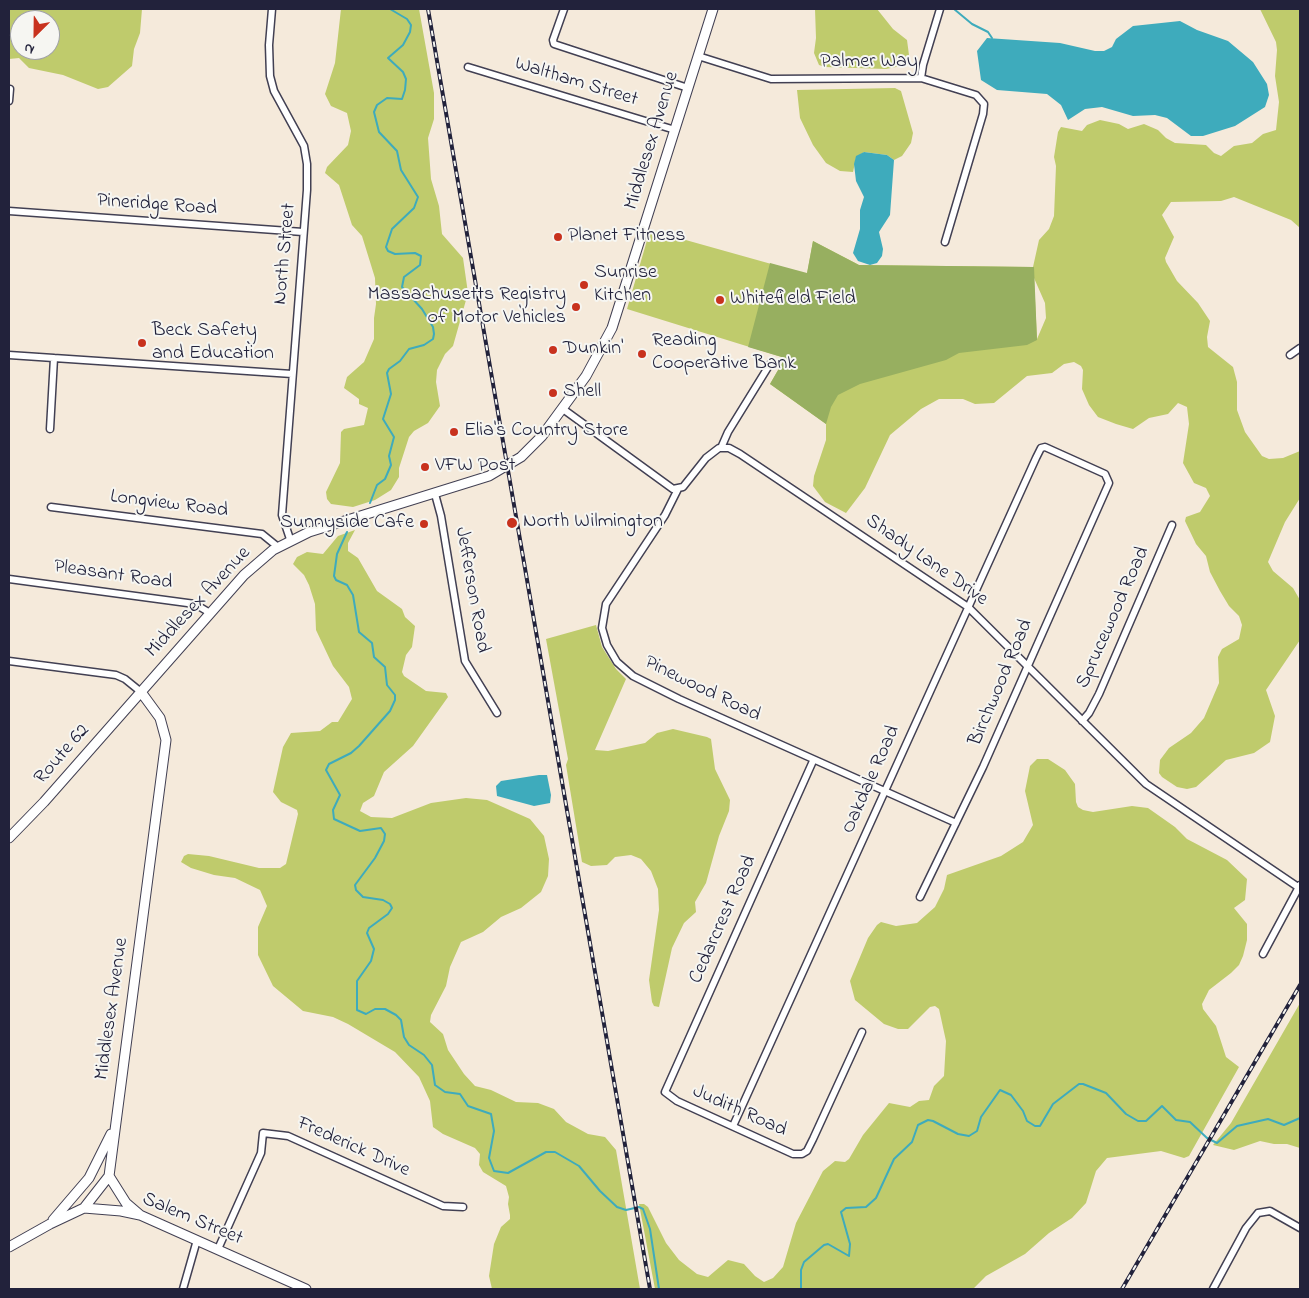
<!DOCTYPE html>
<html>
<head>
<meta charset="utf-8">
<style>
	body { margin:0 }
	#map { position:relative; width:1309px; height:1298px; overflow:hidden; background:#f5eadb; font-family:"Indie Flower",sans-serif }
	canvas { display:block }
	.frame { position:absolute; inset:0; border:10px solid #22223b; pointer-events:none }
	.north { position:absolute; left:10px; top:10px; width:50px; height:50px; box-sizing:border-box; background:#f6f6f2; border:1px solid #a1a1a9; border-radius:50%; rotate:203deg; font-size:14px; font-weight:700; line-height:20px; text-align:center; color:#22223b }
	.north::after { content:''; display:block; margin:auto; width:18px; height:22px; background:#c8321e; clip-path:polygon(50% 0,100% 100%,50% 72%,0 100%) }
</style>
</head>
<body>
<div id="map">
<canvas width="1309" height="1298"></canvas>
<div class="frame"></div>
<div class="north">N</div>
</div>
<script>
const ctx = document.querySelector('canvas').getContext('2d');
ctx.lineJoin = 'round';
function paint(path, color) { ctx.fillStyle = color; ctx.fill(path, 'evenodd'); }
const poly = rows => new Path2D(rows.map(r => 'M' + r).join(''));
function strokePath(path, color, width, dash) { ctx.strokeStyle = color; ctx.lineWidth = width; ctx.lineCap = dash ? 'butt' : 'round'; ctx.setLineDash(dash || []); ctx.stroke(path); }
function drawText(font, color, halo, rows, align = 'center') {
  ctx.font = font + ' "Indie Flower",sans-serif'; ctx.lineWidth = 4; ctx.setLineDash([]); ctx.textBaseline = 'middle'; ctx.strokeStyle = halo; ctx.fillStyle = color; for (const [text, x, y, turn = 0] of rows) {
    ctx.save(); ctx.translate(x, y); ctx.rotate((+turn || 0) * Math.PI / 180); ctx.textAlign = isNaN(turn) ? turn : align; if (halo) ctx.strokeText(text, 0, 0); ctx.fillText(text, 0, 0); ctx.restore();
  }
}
const green = poly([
	[9,9,142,9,140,33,134,49,132,66,108,87,98,89,63,75,29,68,19,58,9,59],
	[20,20,50,20,50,50,20,50],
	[341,9,419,9,434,93,434,119,428,138,431,179,439,206,442,234,463,258,468,293,453,346,445,354,437,370,436,382,440,406,428,423,414,431,409,437,399,468,399,477,391,490,375,500,353,507,331,504,327,499,326,492,340,463,341,432,344,429,364,425,368,408,359,404,359,399,344,388,347,377,364,362,374,339,374,318,376,304,375,278,362,236,352,225,339,185,325,173,327,167,348,145,351,131,347,113,331,106,325,94,335,63],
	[815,9,877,9,893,29,907,40,909,55,896,67,886,69,825,67,819,65,814,53,816,38],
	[1260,9,1300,9,1300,228,1291,220,1234,197,1221,201,1171,202,1162,215,1174,237,1165,258,1166,262,1177,281,1198,303,1210,321,1207,337,1208,347,1233,367,1237,382,1237,410,1245,432,1262,456,1269,459,1283,458,1300,451,1300,498,1285,522,1268,562,1273,571,1293,588,1300,600,1300,640,1266,690,1275,716,1270,742,1254,753,1226,760,1196,787,1187,789,1177,787,1162,777,1159,773,1160,760,1169,748,1191,733,1204,718,1219,683,1218,657,1222,649,1239,639,1242,625,1239,616,1229,606,1220,591,1210,572,1206,556,1196,544,1185,521,1186,517,1200,512,1210,496,1206,488,1194,483,1183,463,1189,424,1187,407,1178,403,1168,414,1149,418,1133,429,1116,424,1098,417,1089,405,1082,389,1083,370,1081,366,1074,362,1064,364,1052,373,1027,376,994,403,975,404,963,399,939,399,921,409,890,435,865,488,846,513,825,502,813,486,814,476,826,440,826,424,770,384,785,358,627,309,650,230,807,274,813,241,859,265,1033,267,1039,240,1049,229,1054,216,1056,166,1054,157,1058,132,1061,127,1082,131,1087,125,1100,120,1119,124,1128,129,1144,124,1158,130,1166,138,1175,143,1206,145,1214,153,1221,156,1234,146,1252,143,1263,134,1276,130,1279,102,1275,76,1277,50,1276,42],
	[1034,278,1045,303,1046,318,1037,339],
	[895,88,901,91,913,133,911,143,902,156,894,160,887,155,864,152,856,158,853,172,840,171,826,163,813,145,800,118,797,90],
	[355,530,348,543,348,551,358,558,377,591,402,609,405,617,415,626,412,647,406,655,402,672,404,676,426,691,446,693,448,697,413,746,384,772,374,796,363,803,360,811,371,817,392,818,431,803,466,798,487,800,530,819,544,836,549,859,548,876,541,892,521,908,501,917,483,932,461,942,450,967,446,986,431,1015,430,1022,443,1034,448,1050,464,1074,475,1086,491,1090,516,1102,538,1103,554,1109,566,1122,588,1134,605,1137,616,1150,640,1289,492,1289,489,1276,494,1244,501,1227,510,1219,510,1215,508,1204,509,1197,506,1186,483,1172,479,1165,480,1154,475,1148,443,1134,433,1127,430,1101,419,1077,395,1052,348,1024,333,1017,303,1011,273,986,258,955,258,927,267,906,260,890,235,878,214,875,191,868,181,862,184,856,188,854,209,856,259,868,280,868,286,864,298,814,297,810,281,802,273,792,283,747,291,733,320,731,332,722,338,722,352,699,349,687,333,666,316,630,315,604,309,585,304,575,293,564,297,557,307,552,323,554,338,536],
	[596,625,602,647,616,669,626,679,595,750,608,751,645,743,657,733,673,729,707,737,711,739,715,769,730,800,729,811,719,836,706,883,695,902,696,912,684,923,672,948,659,1007,654,1006,652,1002,649,980,659,910,658,889,651,871,641,859,631,855,615,857,607,865,591,866,582,862,566,765,568,759,546,639],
	[1037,759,1048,759,1065,770,1075,784,1076,802,1078,807,1083,810,1093,812,1132,806,1148,808,1175,827,1187,839,1227,860,1247,879,1245,900,1234,908,1247,924,1247,940,1243,956,1239,965,1231,973,1209,990,1202,1004,1203,1009,1216,1026,1226,1057,1239,1067,1189,1156,1184,1158,1161,1151,1107,1158,1096,1171,1086,1203,1072,1218,1049,1233,1025,1254,986,1276,973,1289,655,1289,639,1204,644,1204,648,1207,666,1243,679,1260,697,1274,708,1277,728,1260,744,1264,755,1276,764,1282,773,1278,783,1267,796,1223,823,1171,835,1161,845,1162,849,1159,863,1135,889,1103,910,1107,919,1101,929,1100,934,1086,944,1076,946,1041,939,1009,935,1006,930,1007,908,1029,898,1029,884,1024,855,1000,850,981,868,938,877,925,881,922,896,926,917,923,935,907,944,889,947,875,1001,856,1023,842,1033,825,1025,791,1030,766],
	[1300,1003,1300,1148,1287,1144,1274,1144,1260,1141,1234,1150,1213,1145,1231,1123]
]);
const forest = poly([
	[813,241,859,265,1034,267,1037,340,1027,345,959,353,946,360,860,384,838,395,831,407,826,424,770,384,785,358,748,347,770,263,807,273]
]);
const water = poly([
	[1180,21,1197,30,1228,41,1253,62,1267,84,1269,95,1265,107,1235,126,1203,136,1191,136,1167,118,1155,115,1133,116,1102,107,1085,109,1068,120,1061,105,1047,94,997,90,981,80,977,51,987,38,1060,43,1095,51,1104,51,1112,47,1116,39,1133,26],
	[864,152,887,155,894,160,890,215,879,232,883,249,882,256,877,263,870,265,858,261,853,253,860,229,860,210,864,197,856,181,854,164,856,156],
	[539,775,547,775,551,795,550,803,534,806,497,796,496,786,501,781]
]);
const stream = poly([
	[954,9,972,24,988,32,992,38],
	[370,503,377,485,385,479,391,465,389,456,394,437,383,419,391,394,387,373,389,369,400,361,409,349,424,345,433,339,434,334,433,327,422,309,402,287,404,277,420,265,421,256,415,253,395,254,388,251,386,247,392,229,414,208,418,197,401,170,397,151,379,132,374,112,377,105,387,98,402,99,405,90,406,79,403,72,388,58,403,45,410,32,411,25,407,19,390,9],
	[347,532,337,554,334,576,336,580,347,585,353,595,359,632,372,643,374,657,385,667,387,685,395,695,395,700,390,711,359,746,351,753,329,764,326,770,340,795,333,810,334,819,360,831,381,828,385,834,384,841,375,858,355,885,356,890,363,897,383,900,390,904,392,908,388,914,369,928,367,933,374,949,371,961,357,981,357,1010,366,1014,375,1009,385,1009,396,1015,401,1020,404,1037,409,1045,424,1055,432,1065,435,1085,445,1092,460,1094,468,1106,491,1114,494,1131,489,1158,494,1171,508,1173,546,1152,555,1152,579,1166,600,1191,617,1207,626,1210,639,1207,643,1209,650,1229,659,1289],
	[801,1289,801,1270,804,1262,824,1245,828,1244,849,1256,850,1244,841,1212,846,1208,866,1207,876,1198,894,1159,912,1142,918,1125,928,1120,933,1121,958,1134,969,1136,977,1131,981,1117,1000,1090,1011,1095,1023,1111,1027,1121,1035,1126,1040,1126,1053,1104,1079,1084,1083,1084,1106,1093,1126,1114,1138,1121,1146,1121,1162,1106,1176,1120,1190,1122,1207,1138,1217,1143,1237,1126,1268,1119,1284,1125,1300,1118]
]);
const street = poly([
	[272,9,269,45,270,76,274,91,304,146,307,164,307,190,282,515,290,539],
	[564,9,553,40,554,44,688,88],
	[698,56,771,79,921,78,976,95,984,104,983,114,945,242],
	[468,67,675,130],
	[921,78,923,65,940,9],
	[9,101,10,89],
	[9,211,303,232],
	[9,355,292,374],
	[1290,355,1300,348],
	[563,409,673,489,683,487,706,458,719,448,729,448,740,454,968,607,1146,784,1298,887],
	[50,429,54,358],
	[721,448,728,432,770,364],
	[678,489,665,515,606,604,602,628,607,645,617,662,633,676,679,699,956,823],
	[435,494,441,516,465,661,497,713],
	[51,507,262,534,278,547],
	[9,579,195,604,210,613],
	[9,661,116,675,125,679,141,692],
	[1082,721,1089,713,1099,694,1172,525],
	[813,761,665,1092,677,1101,793,1154,802,1154,807,1151,813,1139,862,1032],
	[1263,954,1300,885],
	[733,1126,1036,458,1041,448,1045,447,1105,474,1109,483,983,767,920,897],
	[218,1249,261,1153,263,1133,288,1136,443,1206,463,1207],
	[183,1289,197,1240],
	[1213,1289,1246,1228,1258,1213,1270,1211,1300,1228]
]);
const secondary = poly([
	[9,838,44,802,244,575,273,550,309,532,489,476,521,457,542,436,586,376,612,328,713,9],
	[84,1208,109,1176],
	[140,1215,126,1203,109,1176,166,740,160,718,141,692],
	[53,1220,89,1178,111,1134],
	[9,1247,50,1224,84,1208,121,1211,140,1215,306,1289]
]);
const rail = poly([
	[428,9,650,1289],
	[1122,1289,1300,985]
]);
const markers = [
	[558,237,5,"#c8321e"],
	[584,285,5,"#c8321e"],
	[720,300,5,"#c8321e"],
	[576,307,5,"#c8321e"],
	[142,343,5,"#c8321e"],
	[553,350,5,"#c8321e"],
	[642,354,5,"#c8321e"],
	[553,393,5,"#c8321e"],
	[454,432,5,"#c8321e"],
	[425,467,5,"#c8321e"],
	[512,523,6,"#c8321e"],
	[424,524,5,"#c8321e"]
];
const streetNames = [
	["Palmer Way",869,63],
	["Waltham Street",576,83,17],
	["Middlesex Avenue",653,141,-73],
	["Pineridge Road",157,206,4],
	["North Street",286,254,-85],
	["Longview Road",169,505,7],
	["Shady Lane Drive",926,561,35],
	["Pleasant Road",113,576,8],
	["Jefferson Road",471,590,80],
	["Middlesex Avenue",199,603,-47],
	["Sprucewood Road",1114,618,-66],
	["Birchwood Road",1002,683,-67],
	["Pinewood Road",702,690,26],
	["Route 62",63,755,-49],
	["Oakdale Road",872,780,-66],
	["Cedarcrest Road",724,920,-66],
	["Middlesex Avenue",113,1009,-82],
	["Judith Road",739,1112,24],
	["Frederick Drive",353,1148,24],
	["Salem Street",192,1220,23]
];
const poiNames = [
	["Planet Fitness",568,237],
	["Sunrise",594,274],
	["Kitchen",594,297],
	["Massachusetts Registry",566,296,"right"],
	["of Motor Vehicles",566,319,"right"],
	["Whitefield Field",730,300],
	["Beck Safety",152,332],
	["and Education",152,355],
	["Reading",652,342],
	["Cooperative Bank",652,365],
	["Dunkin'",563,350],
	["Shell",563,393],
	["Elia's Country Store",464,432],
	["VFW Post",435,467],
	["North Wilmington",523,523],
	["Sunnyside Cafe",414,524,"right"]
];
paint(green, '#bfcb6c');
paint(forest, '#97af60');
paint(water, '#3eabbc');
strokePath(stream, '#3eabbc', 2);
strokePath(street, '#424053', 9);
strokePath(secondary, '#424053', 11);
strokePath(street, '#fff', 6);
strokePath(secondary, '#fff', 9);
strokePath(rail, '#22223b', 4);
strokePath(rail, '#f6f6f2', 2, [5.5]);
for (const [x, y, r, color] of markers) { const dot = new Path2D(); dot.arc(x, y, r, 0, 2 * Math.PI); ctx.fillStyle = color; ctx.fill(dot); strokePath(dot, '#f6f6f2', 2); }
drawText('20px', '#22223b', '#f6f6f2', streetNames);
drawText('20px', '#22223b', '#f6f6f2', poiNames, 'left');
</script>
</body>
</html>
